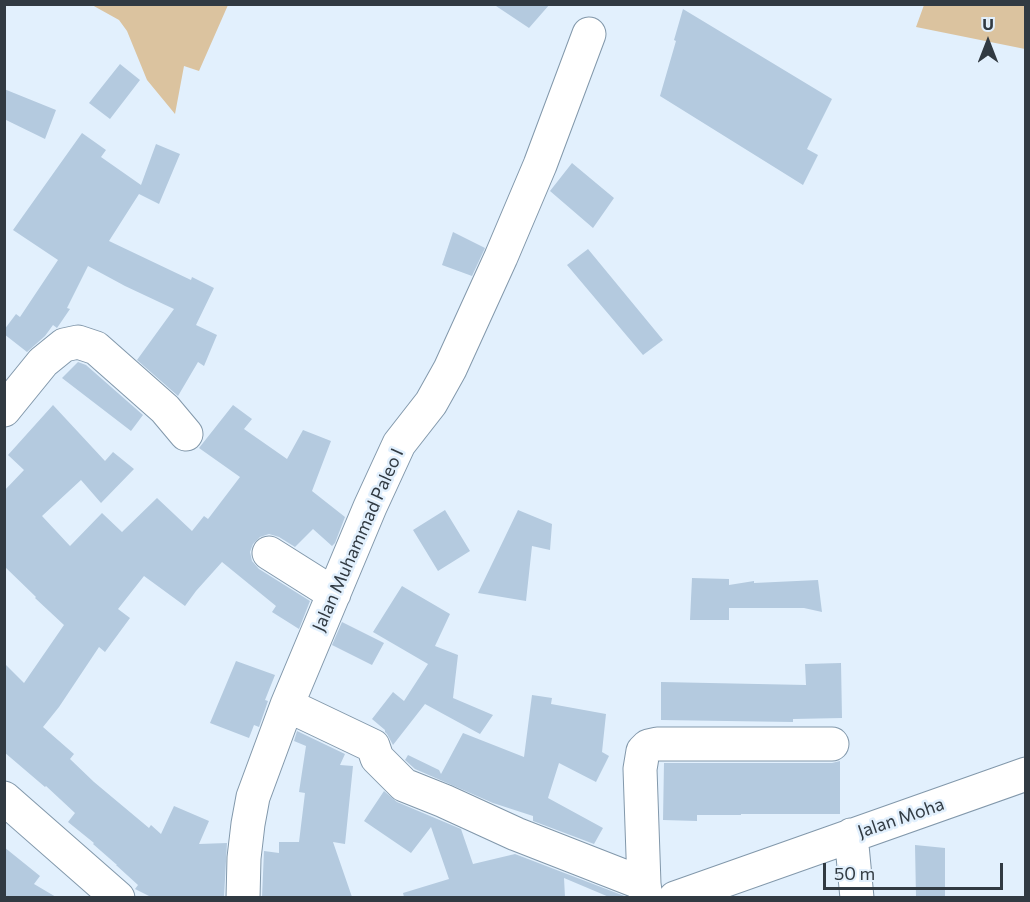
<!DOCTYPE html>
<html>
<head>
<meta charset="utf-8">
<style>
	body { margin:0 }
	#map { position:relative; width:1030px; height:902px; overflow:hidden; background:#e2f0fd; font-family:Commissioner,sans-serif }
	canvas { display:block }
	.frame { position:absolute; inset:0; border:6px solid #313a42; pointer-events:none }
	.north { position:absolute; left:958px; top:12px; width:60px; height:60px; -webkit-text-stroke:4px #e2f0fd; paint-order:stroke; rotate:0deg; font-size:16px; font-weight:700; line-height:24px; text-align:center; color:#313a42 }
	.north::after { content:''; display:block; margin:auto; width:21px; height:27px; background:#313a42; clip-path:polygon(50% 0,100% 100%,50% 72%,0 100%) }
	.scale { position:absolute; left:823px; top:863px; width:180px; height:27px; box-sizing:border-box; border:3px solid #313a42; border-top:0; padding-left:8px; font-size:18px; line-height:21px; white-space:nowrap; color:#313a42; -webkit-text-stroke:4px #e2f0fd; paint-order:stroke }
</style>
</head>
<body>
<div id="map">
<canvas width="1030" height="902"></canvas>
<div class="frame"></div>
<div class="north">U</div>
<div class="scale">50 m</div>
</div>
<script>
const ctx = document.querySelector('canvas').getContext('2d');
ctx.lineJoin = 'round';
function paint(path, color) { ctx.fillStyle = color; ctx.fill(path, 'evenodd'); }
const poly = rows => new Path2D(rows.map(r => 'M' + r).join(''));
function strokePath(path, color, width, dash) { ctx.strokeStyle = color; ctx.lineWidth = width; ctx.lineCap = dash ? 'butt' : 'round'; ctx.setLineDash(dash || []); ctx.stroke(path); }
function drawText(font, color, halo, rows, align = 'center') {
  ctx.font = font + ' Commissioner,sans-serif'; ctx.lineWidth = 5; ctx.setLineDash([]); ctx.textBaseline = 'middle'; ctx.strokeStyle = halo; ctx.fillStyle = color; for (const [text, x, y, turn = 0] of rows) {
    ctx.save(); ctx.translate(x, y); ctx.rotate((+turn || 0) * Math.PI / 180); ctx.textAlign = isNaN(turn) ? turn : align; if (halo) ctx.strokeText(text, 0, 0); ctx.fillText(text, 0, 0); ctx.restore();
  }
}
const green = poly([
	[92,5,228,5,199,71,184,66,175,114,147,80,127,31,119,20],
	[924,5,1025,5,1025,49,916,27]
]);
const building = poly([
	[493,4,550,4,529,28],
	[683,9,832,99,807,149,818,155,803,185,660,96,676,41,674,40],
	[120,64,140,80,110,119,89,103],
	[4,89,56,110,45,139,4,119],
	[82,133,106,150,101,157,141,185,156,144,180,154,159,204,139,194,109,241,191,280,192,277,214,288,196,325,217,335,204,366,198,362,178,396,137,360,174,309,125,286,88,266,67,308,70,309,57,328,53,325,45,336,27,352,4,334,4,330,16,314,20,317,58,260,13,230],
	[572,163,614,198,593,228,550,191],
	[453,232,485,248,472,276,442,265],
	[588,249,663,340,643,355,567,265],
	[78,362,86,365,143,415,131,431,62,378],
	[53,405,105,461,113,452,134,469,101,503,81,480,42,516,70,546,102,513,122,532,157,498,192,531,204,516,208,519,240,477,199,448,233,405,252,419,244,429,287,459,303,430,331,441,312,491,345,517,335,543,332,546,313,529,295,547,279,537,269,534,260,537,253,544,250,552,252,561,259,569,310,601,299,629,272,612,276,606,222,562,196,591,185,606,144,576,118,609,130,618,105,652,99,647,59,707,43,727,74,754,70,759,94,782,149,828,151,825,161,834,174,806,209,821,199,844,227,843,224,897,151,897,135,889,138,885,116,865,117,865,93,844,94,843,68,822,75,813,46,786,45,787,4,752,4,663,24,683,64,625,35,598,36,597,4,566,4,491,24,470,8,455],
	[445,510,470,551,438,571,413,530],
	[518,510,552,524,550,550,532,546,526,601,478,593],
	[692,578,729,579,729,585,754,581,754,583,818,580,822,612,804,608,729,608,729,620,690,620],
	[402,586,450,614,435,646,458,655,453,698,493,715,480,734,425,704,393,745,387,734,385,732,385,730,372,719,393,692,404,701,428,664,373,632],
	[342,622,384,643,372,665,332,645],
	[236,661,275,675,265,700,268,701,259,727,254,725,249,738,210,723],
	[841,663,842,718,793,719,793,722,661,720,661,682,806,685,805,664],
	[532,695,552,698,551,704,606,714,602,752,609,756,596,782,559,763,548,798,603,828,594,844,533,821,533,816,493,803,415,769,405,760,408,755,439,770,441,774,463,733,524,757],
	[297,731,345,754,340,765,353,766,345,844,333,842,352,897,262,897,264,851,279,853,279,842,299,842,305,793,299,792,306,746,294,741],
	[840,761,840,814,741,814,741,815,697,815,697,821,663,820,664,763,832,763],
	[384,791,397,802,461,829,473,864,515,854,627,897,609,897,564,878,565,897,404,897,403,893,449,879,431,827,411,853,364,821],
	[915,845,945,848,945,897,916,897],
	[4,847,40,876,34,884,56,897,4,897]
]);
const minor = poly([
	[4,410,43,362,64,345,78,342,96,348,165,409,186,434],
	[269,553,334,594],
	[287,705,373,746,377,758,404,785,444,801,516,834,644,884],
	[4,798,118,898],
	[851,835,857,898],
	[243,898,244,858,248,824,253,797,287,705,370,507,399,444,431,403,450,369,501,257,540,165,589,34],
	[646,898,644,884,640,769,643,751,648,746,657,744,832,744],
	[675,898,1026,774]
]);
const streetNames = [
	["Jalan Muhammad Paleo I",358,540,-66],
	["Jalan Moha",901,818,-19]
];
paint(green, '#dbc39f');
paint(building, '#b4cadf');
strokePath(minor, '#8298ab', 35);
strokePath(minor, '#fff', 33);
drawText('18px', '#313a42', '#e2f0fd', streetNames);
</script>
</body>
</html>
